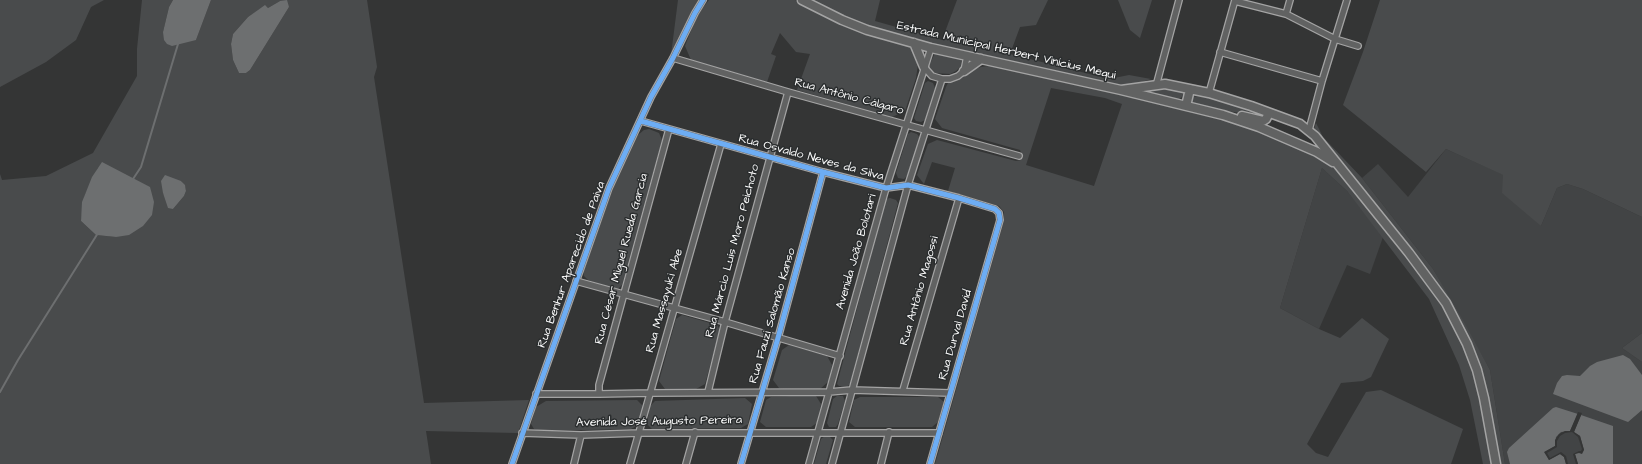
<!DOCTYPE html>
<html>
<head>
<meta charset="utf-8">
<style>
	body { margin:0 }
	canvas { display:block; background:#343535 }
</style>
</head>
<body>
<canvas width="1642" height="464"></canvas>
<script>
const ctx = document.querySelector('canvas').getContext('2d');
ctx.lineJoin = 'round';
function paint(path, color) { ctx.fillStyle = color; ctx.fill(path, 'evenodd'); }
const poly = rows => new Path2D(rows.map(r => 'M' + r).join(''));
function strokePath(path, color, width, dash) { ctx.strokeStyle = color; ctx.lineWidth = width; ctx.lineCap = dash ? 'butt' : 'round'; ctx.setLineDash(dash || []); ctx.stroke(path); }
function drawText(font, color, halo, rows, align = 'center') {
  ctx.font = font + ' "Architects Daughter",sans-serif'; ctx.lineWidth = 3; ctx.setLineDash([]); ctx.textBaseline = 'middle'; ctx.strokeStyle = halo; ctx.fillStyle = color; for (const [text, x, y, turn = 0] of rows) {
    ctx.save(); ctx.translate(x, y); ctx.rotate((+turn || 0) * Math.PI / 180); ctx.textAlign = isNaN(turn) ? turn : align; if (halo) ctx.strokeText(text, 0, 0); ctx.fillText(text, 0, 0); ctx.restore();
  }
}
const built = poly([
	[1446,149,1504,175,1541,226,1557,188,1567,184,1583,189,1642,217,1642,333,1622,348,1642,362,1642,464,1505,464,1490,370,1433,269,1362,178,1378,164,1408,197],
	[1322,168,1347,191,1383,237,1370,274,1347,265,1319,329,1280,308]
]);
const green = poly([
	[0,0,104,0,91,7,76,40,46,62,0,87],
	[142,0,173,0,169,7,163,32,196,40,211,0,367,0,377,67,374,77,424,403,529,400,518,433,426,431,431,464,0,464,0,174,2,180,46,176,93,153,137,76,137,49],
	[280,1,289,7,250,70,246,73,239,73,233,60,231,44,233,34,248,17,265,6,268,8],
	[98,168,116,237,96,235,81,221,85,195],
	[181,181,185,186,186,191,184,196,173,209,163,193],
	[678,0,700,0,671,55],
	[709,0,795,0,866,32,911,47,916,54,918,64,916,78,905,111,892,117,797,90,810,54,796,52,780,33,771,54,776,56,767,82,691,60,685,46,697,15],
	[814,0,880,0,875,21,942,40,957,0,1048,0,1036,25,1020,27,1010,54,1109,79,1129,75,1151,79,1130,86,1120,86,932,45,869,27,820,5],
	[1118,0,1152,0,1140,38,1130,30],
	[1380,0,1642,0,1642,217,1583,189,1567,184,1557,188,1541,226,1502,193,1503,175,1446,149,1426,172,1343,105,1363,52],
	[935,53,962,58,961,66,956,71,950,74,934,73,930,69,930,64],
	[996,65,1121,92,1259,128,1329,161,1408,256,1444,305,1456,328,1477,380,1494,464,1483,464,1470,400,1459,365,1429,299,1347,191,1322,168,1280,308,1319,329,1340,338,1362,318,1389,339,1371,377,1363,381,1341,383,1307,444,1316,453,1328,457,1366,392,1381,390,1463,429,1451,464,935,464,1004,221,1004,212,999,206,948,191,955,168,932,162,924,184,917,175,928,144,937,140,1016,161,1021,160,1022,155,1020,150,942,128,935,119,946,87,948,83,959,78,966,72,981,67],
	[1051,88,1105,98,1122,104,1094,186,1026,165],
	[928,81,933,83,935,88,925,120,921,122,916,121,914,118,925,83],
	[1165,87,1182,91,1184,93,1181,98,1178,99,1136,90],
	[1191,96,1209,98,1263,112,1265,115,1264,117,1234,112,1224,111,1193,103,1190,100],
	[1316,123,1323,137,1362,178,1433,269,1464,322,1490,370,1505,464,1499,464,1461,326,1315,132,1314,129],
	[649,129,659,133,662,140,622,285,618,289,611,288,588,280,584,276,583,271,613,189,638,135,644,130],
	[911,132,917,134,920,138,907,176,904,179,898,178,896,173,908,134],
	[890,198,896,200,898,203,850,384,847,387,839,386,837,384,886,199],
	[682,315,717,325,720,330,705,384,696,389,665,389,659,381,676,319],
	[1642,333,1642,362,1622,348],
	[789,345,827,356,832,365,829,381,820,389,779,388,773,380,782,350],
	[790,396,816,396,821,404,817,423,811,427,766,427,760,422,766,400,771,397],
	[837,396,843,396,845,401,838,424,836,427,829,427,827,423,833,399],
	[860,397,938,397,944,402,938,422,932,427,855,427,849,422,854,400],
	[745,398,752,404,748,424,741,428,652,429,647,424,650,406,655,401],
	[637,400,643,406,638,425,631,429,540,431,534,429,531,424,536,407,546,401],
	[825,436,830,437,833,440,826,464,814,464,821,439]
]);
const water = poly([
	[173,0,211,0,196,40,172,46,167,44,164,40,163,32,169,7],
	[287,0,289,7,250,70,246,73,239,73,233,60,231,44,233,34,248,17,258,10,265,5,268,8,280,1],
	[102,162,150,187,154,202,152,215,143,226,129,235,116,237,96,235,81,221,82,202,92,177],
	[165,175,181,181,185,185,186,191,184,196,173,209,168,208,163,193,161,181],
	[1623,355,1630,359,1642,375,1642,410,1628,422,1553,394,1557,383,1562,376,1567,375,1580,376,1590,366,1597,362],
	[1556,407,1578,414,1570,431,1561,432,1556,437,1555,446,1545,452,1549,460,1560,454,1564,457,1566,464,1510,464,1507,452,1509,448,1553,408],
	[1581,415,1613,426,1613,464,1578,464,1575,454,1584,450,1580,436,1574,432]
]);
const pier = poly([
	[1578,412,1582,413,1574,432,1580,436,1584,450,1582,454,1579,453,1575,454,1578,464,1576,464,1573,454,1579,451,1581,451,1582,449,1578,437,1572,432,1565,433,1560,436,1557,441,1557,447,1547,453,1550,458,1561,452,1566,456,1568,464,1566,464,1564,457,1560,454,1549,460,1544,452,1555,446,1555,440,1559,434,1565,431,1570,431]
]);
const stream = poly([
	[133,179,141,167,178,44],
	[0,392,18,360,98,233]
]);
const minor = poly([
	[1235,1,1286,14,1335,39,1358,46],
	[1286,14,1290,0],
	[1220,52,1322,81],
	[673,58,788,92,1019,156],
	[924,67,932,76,942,79,950,79,958,76,964,71,967,56],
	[1156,86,1179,0],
	[1209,93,1235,0],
	[641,121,823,172,886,188,908,185,959,198,995,209,999,213,1000,220,930,464],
	[1309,130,1322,81,1347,0],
	[576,281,725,322,840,356],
	[903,390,959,198],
	[708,392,725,322,788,92],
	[536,394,599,394,651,393,829,392,852,390,950,393],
	[599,394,599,385,669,129],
	[522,433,581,435,639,433,939,433],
	[512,464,609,188,651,97,673,58,695,13,703,0],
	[574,464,581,435],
	[630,464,721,144],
	[686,464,695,432],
	[741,464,778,338,823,172],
	[809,464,886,188,931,48],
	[832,464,908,185,942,79],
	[881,464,889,432]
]);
const secondary = poly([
	[802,0,842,20,867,30,931,48,1121,90,1223,115,1259,127,1317,152,1333,162],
	[914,43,924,67],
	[964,71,981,59],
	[1121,90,1165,84,1209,93,1251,106,1300,124,1315,136,1409,253,1446,303,1467,344,1477,370,1484,398,1496,464],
	[1186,106,1190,89],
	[1242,116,1263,121,1266,119,1269,113]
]);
const cycleway = poly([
	[641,121,823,172,886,188,908,185,959,198,995,209,999,213,1000,220,930,464],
	[512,464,609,188,651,97,673,58,695,13,703,0],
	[741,464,778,338,823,172]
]);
const streetNames = [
	["Estrada Municipal Herbert Vinícius Mequi",1006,51,13],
	["Rua Antônio Cálgaro",849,97,15],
	["Rua Osvaldo Neves da Silva",811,158,15],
	["Rua Márcio Luís Moro Peichoto",733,251,-75],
	["Avenida João Bolotari",857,252,-74],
	["Rua César Miguel Rueda Garcia",622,259,-75],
	["Rua Benhur Aparecido de Paiva",572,265,-70],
	["Rua Antônio Magossi",920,291,-74],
	["Rua Massayuki Abe",665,301,-74],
	["Rua Fauzi Salomão Kanso",773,316,-74],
	["Rua Durval David",956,335,-74],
	["Avenida José Augusto Pereira",659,422,-1]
];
paint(built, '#424445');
paint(green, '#494b4c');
paint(water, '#6d6f70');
paint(pier, '#343535');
strokePath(stream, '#6d6f70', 2);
strokePath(minor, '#a4a4a4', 8);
strokePath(secondary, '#a4a4a4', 11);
strokePath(minor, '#616262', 5.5);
strokePath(secondary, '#616262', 8);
strokePath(cycleway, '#6dadf4', 5);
drawText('12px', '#fff', '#2a2d2e', streetNames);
</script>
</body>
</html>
